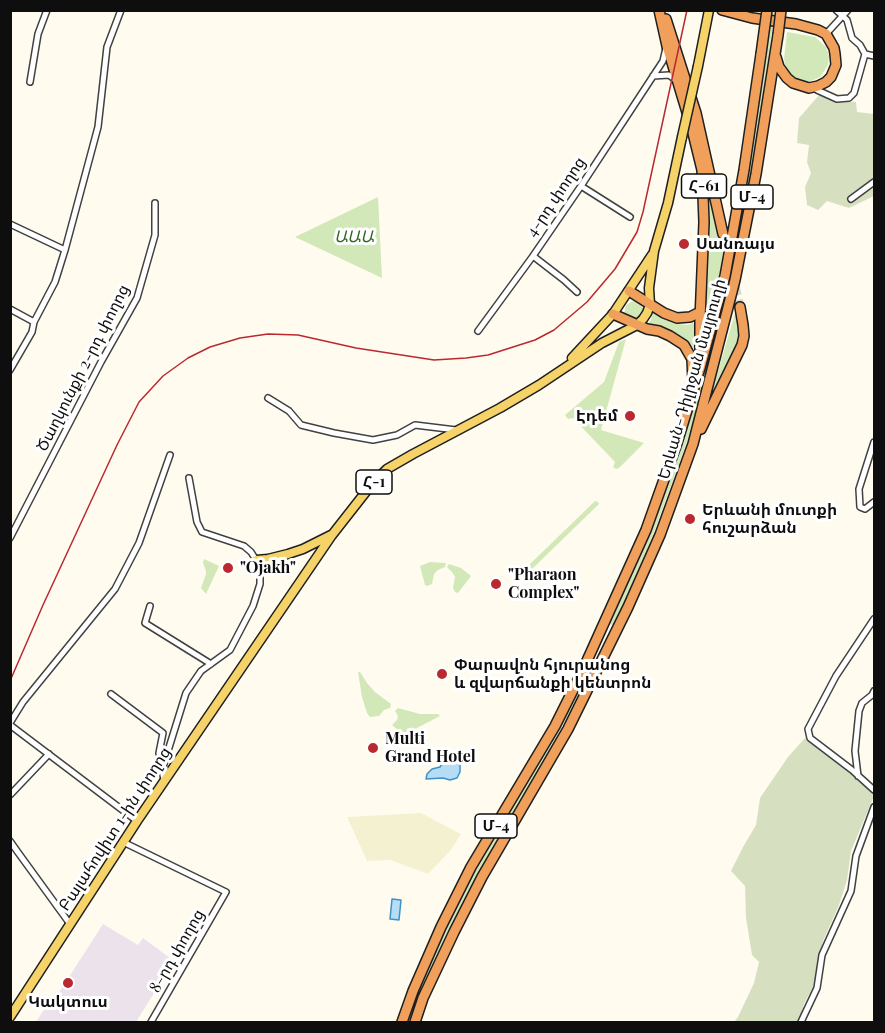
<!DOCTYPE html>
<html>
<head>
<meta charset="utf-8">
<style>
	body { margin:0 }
	#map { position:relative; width:885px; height:1033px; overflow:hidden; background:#fffcef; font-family:"Playfair Display",serif }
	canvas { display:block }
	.frame { position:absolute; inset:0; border:12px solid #0e0e0e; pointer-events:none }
</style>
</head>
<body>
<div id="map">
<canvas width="885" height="1033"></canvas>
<div class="frame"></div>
</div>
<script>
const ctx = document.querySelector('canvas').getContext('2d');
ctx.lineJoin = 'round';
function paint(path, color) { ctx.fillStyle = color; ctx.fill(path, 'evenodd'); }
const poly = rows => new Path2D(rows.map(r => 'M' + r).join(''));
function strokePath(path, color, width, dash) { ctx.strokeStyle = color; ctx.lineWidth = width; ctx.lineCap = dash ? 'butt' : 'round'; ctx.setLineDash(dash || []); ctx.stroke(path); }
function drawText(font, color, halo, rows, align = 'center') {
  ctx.font = font + ' "Playfair Display","Noto Sans Armenian",serif'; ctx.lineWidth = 6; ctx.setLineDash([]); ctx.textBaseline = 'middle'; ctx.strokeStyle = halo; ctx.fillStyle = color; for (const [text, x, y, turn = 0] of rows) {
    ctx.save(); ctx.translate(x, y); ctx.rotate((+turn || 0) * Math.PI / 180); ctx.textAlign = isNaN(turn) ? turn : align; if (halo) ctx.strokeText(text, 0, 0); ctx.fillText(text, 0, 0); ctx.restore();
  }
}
const industrial = poly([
	[103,924,138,945,143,938,174,961,136,1022,36,1022,55,993,58,994]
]);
const farmland = poly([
	[421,813,461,834,451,850,428,874,390,860,367,861,347,817]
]);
const green = poly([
	[771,11,775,11,747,202,732,280,703,392,684,450,653,535,614,626,610,624,642,551,665,491,686,430,715,328],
	[787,32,815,37,826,47,829,56,828,65,820,77,811,81,802,81,793,77,789,73,785,64,784,59],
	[707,176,723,252,719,277,703,338],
	[378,197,382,278,295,237],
	[633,301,641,304,644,310,638,321,625,317,624,314,626,305],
	[653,311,659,316,678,324,688,325,697,321,695,350,687,340,678,334,662,326,647,324,651,320],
	[735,313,738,316,738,336,736,348,707,409],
	[626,339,601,430,644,443,619,468,616,469,613,467,615,462,573,418,568,419,565,415,604,382,619,342],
	[595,501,598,502,599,504,532,569,530,567,530,564],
	[204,559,219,566,206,594,201,588,206,574,206,571,203,563],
	[430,562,446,563,445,567,438,570,434,574,432,584,427,586,425,585,420,566],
	[449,564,461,568,471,576,458,593,455,592,453,588,455,577,452,572,447,567],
	[593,658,598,660,551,747,479,872,447,932,427,979,411,1022,406,1022,421,982,436,947,470,879,568,709],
	[358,672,360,672,367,683,375,692,391,704,390,708,384,710,379,716,370,717,367,713,362,697],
	[398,708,420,714,438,714,440,716,411,731,402,733,392,725,397,720,398,716,395,711]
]);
const cemetery = poly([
	[820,94,836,101,856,102,857,112,874,114,874,196,849,208,827,201,818,210,807,205,805,187,811,173,807,162,809,145,797,143,799,118],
	[805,738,862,782,874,796,851,851,847,880,839,905,823,941,818,960,815,983,804,1004,799,1022,734,1022,738,1017,754,983,759,962,752,955,746,918,745,886,731,871,743,847,756,825,760,798,788,757]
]);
const water = poly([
	[448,760,454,760,460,765,460,772,457,778,450,780,443,778,426,779,427,774,432,769,440,767,443,762,448,760],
	[392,899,401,900,399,920,390,919,392,899]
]);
const highwayTunnel = poly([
	[723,234,740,307]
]);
const street = poly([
	[836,10,847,20,852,38,860,45,865,54,874,56],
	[826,34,848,10],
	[653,76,669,75,677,81],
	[30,82,38,34,47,10],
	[818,86,817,90,837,99,849,98,854,93,865,54],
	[581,186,630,217],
	[851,199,874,182],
	[10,224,65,250],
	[533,256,564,280,577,292],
	[10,309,34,322],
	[478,331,533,256,581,186,663,61,666,48],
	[10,370,32,332,34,322,55,282,65,250,98,127,107,47,121,10],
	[268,398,289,411,301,425,334,433,373,440,397,435,415,425,456,430],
	[874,442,859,489,860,507,865,509,874,502],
	[10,538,101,362,137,298,155,235,155,203],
	[150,606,145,623,211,664],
	[874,619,836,676,808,729,810,738,852,770,874,790],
	[111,694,163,733,159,753,162,768],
	[10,723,23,702,115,589,139,543,170,455],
	[10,725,137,821],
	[858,776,855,751,859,711,862,703,872,695,874,691],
	[164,780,162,770,186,693,201,671,230,650,253,606,260,584,260,570,256,560,251,552,244,546,202,532,197,522,189,478],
	[10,795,49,754],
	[10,841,17,851,70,924],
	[123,842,226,892,151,1022],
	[801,1022,817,988,822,955,851,891,856,856,874,807]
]);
const primary = poly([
	[698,66,709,10],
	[572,358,613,314,652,255],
	[256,560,268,559,288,554,303,549,331,535],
	[10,1017,137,821,332,535,372,484,387,469,413,454,500,408,539,385,602,343,637,325,643,319,647,313,650,305,649,288,654,251,668,203,682,137]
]);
const highway = poly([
	[659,10,667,46,692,129,702,170,704,222,700,319,700,356],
	[722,10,752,18,796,24,818,30,826,34,834,48,835,54,836,65,831,77,826,82,818,86,809,88,793,83,787,78,779,67,776,57],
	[666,19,696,113,723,234],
	[629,291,664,313,677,318,690,317,700,312],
	[613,314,647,329,659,331,670,336,684,345,692,359,693,382],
	[701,429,742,345,744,336,743,325,740,307],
	[402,1022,413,991,441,927,471,867,555,726,581,674,646,530,677,443,700,368,725,276,744,170,761,54],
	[415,1022,423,998,454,932,482,877,568,729,628,607,660,535,693,444,735,280,756,174,778,35]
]);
const rail = poly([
	[10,681,43,605,117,445,139,402,163,376,188,358,210,347,240,338,268,334,298,335,356,348,434,360,466,358,488,355,535,340,554,330,587,302,615,269,637,232,643,212,687,10]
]);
const primaryBridge = poly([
	[682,137,698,66]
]);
const highwayBridge = poly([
	[778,35,781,10],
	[761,54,767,10]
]);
const markers = [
	[684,244,6,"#ba2930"],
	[630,416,6,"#ba2930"],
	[690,519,6,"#ba2930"],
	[228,568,6,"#ba2930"],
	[496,584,6,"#ba2930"],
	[442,674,6,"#ba2930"],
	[373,748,6,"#ba2930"],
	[68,983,6,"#ba2930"]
];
const shields = [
	[704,186,45],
	[752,197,42],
	[374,482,36],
	[496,826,42]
];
const shieldNames = [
	["Հ-61",704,186],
	["Մ-4",752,197],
	["Հ-1",374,482],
	["Մ-4",496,826]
];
const streetNames = [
	["4-րդ փողոց",556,197,-56],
	["Ծաղկունքի 2-րդ փողոց",83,368,-63],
	["Երևան-Դիլիջան մայրուղի",692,379,-74],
	["Բալահովիտ 1-ին փողոց",115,829,-57],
	["8-րդ փողոց",177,951,-60]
];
const parkNames = [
	["ԱԱԱ",354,237]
];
const poiNames = [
	["Սանռայս",696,244],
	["Էդեմ",618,416,"right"],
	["Երևանի մուտքի",702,510],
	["հուշարձան",702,528],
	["\"Ojakh\"",240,568],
	["\"Pharaon",508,575],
	["Complex\"",508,593],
	["Փարավոն հյուրանոց",454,665],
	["և զվարճանքի կենտրոն",454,683],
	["Multi",385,739],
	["Grand Hotel",385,757],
	["Կակտուս",68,1002,"center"]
];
paint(industrial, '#ebe2ec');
paint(farmland, '#f4f1d0');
paint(green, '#d2e8b9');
paint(cemetery, '#d6e0c1');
paint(water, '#b5ddf5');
strokePath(water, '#3e92ca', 1.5);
strokePath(highwayTunnel, '#dbd8cd', 9, [9, 4.5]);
strokePath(street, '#414141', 8);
strokePath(primary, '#1f1f1f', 11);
strokePath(highway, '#1f1f1f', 12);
strokePath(street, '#fff', 5);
strokePath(primary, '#f5d369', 8);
strokePath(highway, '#f0a05b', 9);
strokePath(rail, '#ba2930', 1.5);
strokePath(primaryBridge, '#1f1f1f', 11, []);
strokePath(highwayBridge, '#1f1f1f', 12, []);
strokePath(primaryBridge, '#f5d369', 8);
strokePath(highwayBridge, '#f0a05b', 9);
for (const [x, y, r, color] of markers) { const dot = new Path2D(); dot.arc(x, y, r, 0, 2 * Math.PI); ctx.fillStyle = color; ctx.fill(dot); strokePath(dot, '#fff', 2); }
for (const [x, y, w] of shields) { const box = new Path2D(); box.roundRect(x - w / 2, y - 12, w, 24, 4.5); ctx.fillStyle = '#fff'; ctx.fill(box); strokePath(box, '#0e0e0e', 1.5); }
drawText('bold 15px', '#0e0e0e', null, shieldNames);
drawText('16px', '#0e0e0e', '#fff', streetNames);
drawText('italic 16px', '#2e6420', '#fff', parkNames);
drawText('bold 16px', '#0e0e0e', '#fff', poiNames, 'left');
</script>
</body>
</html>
